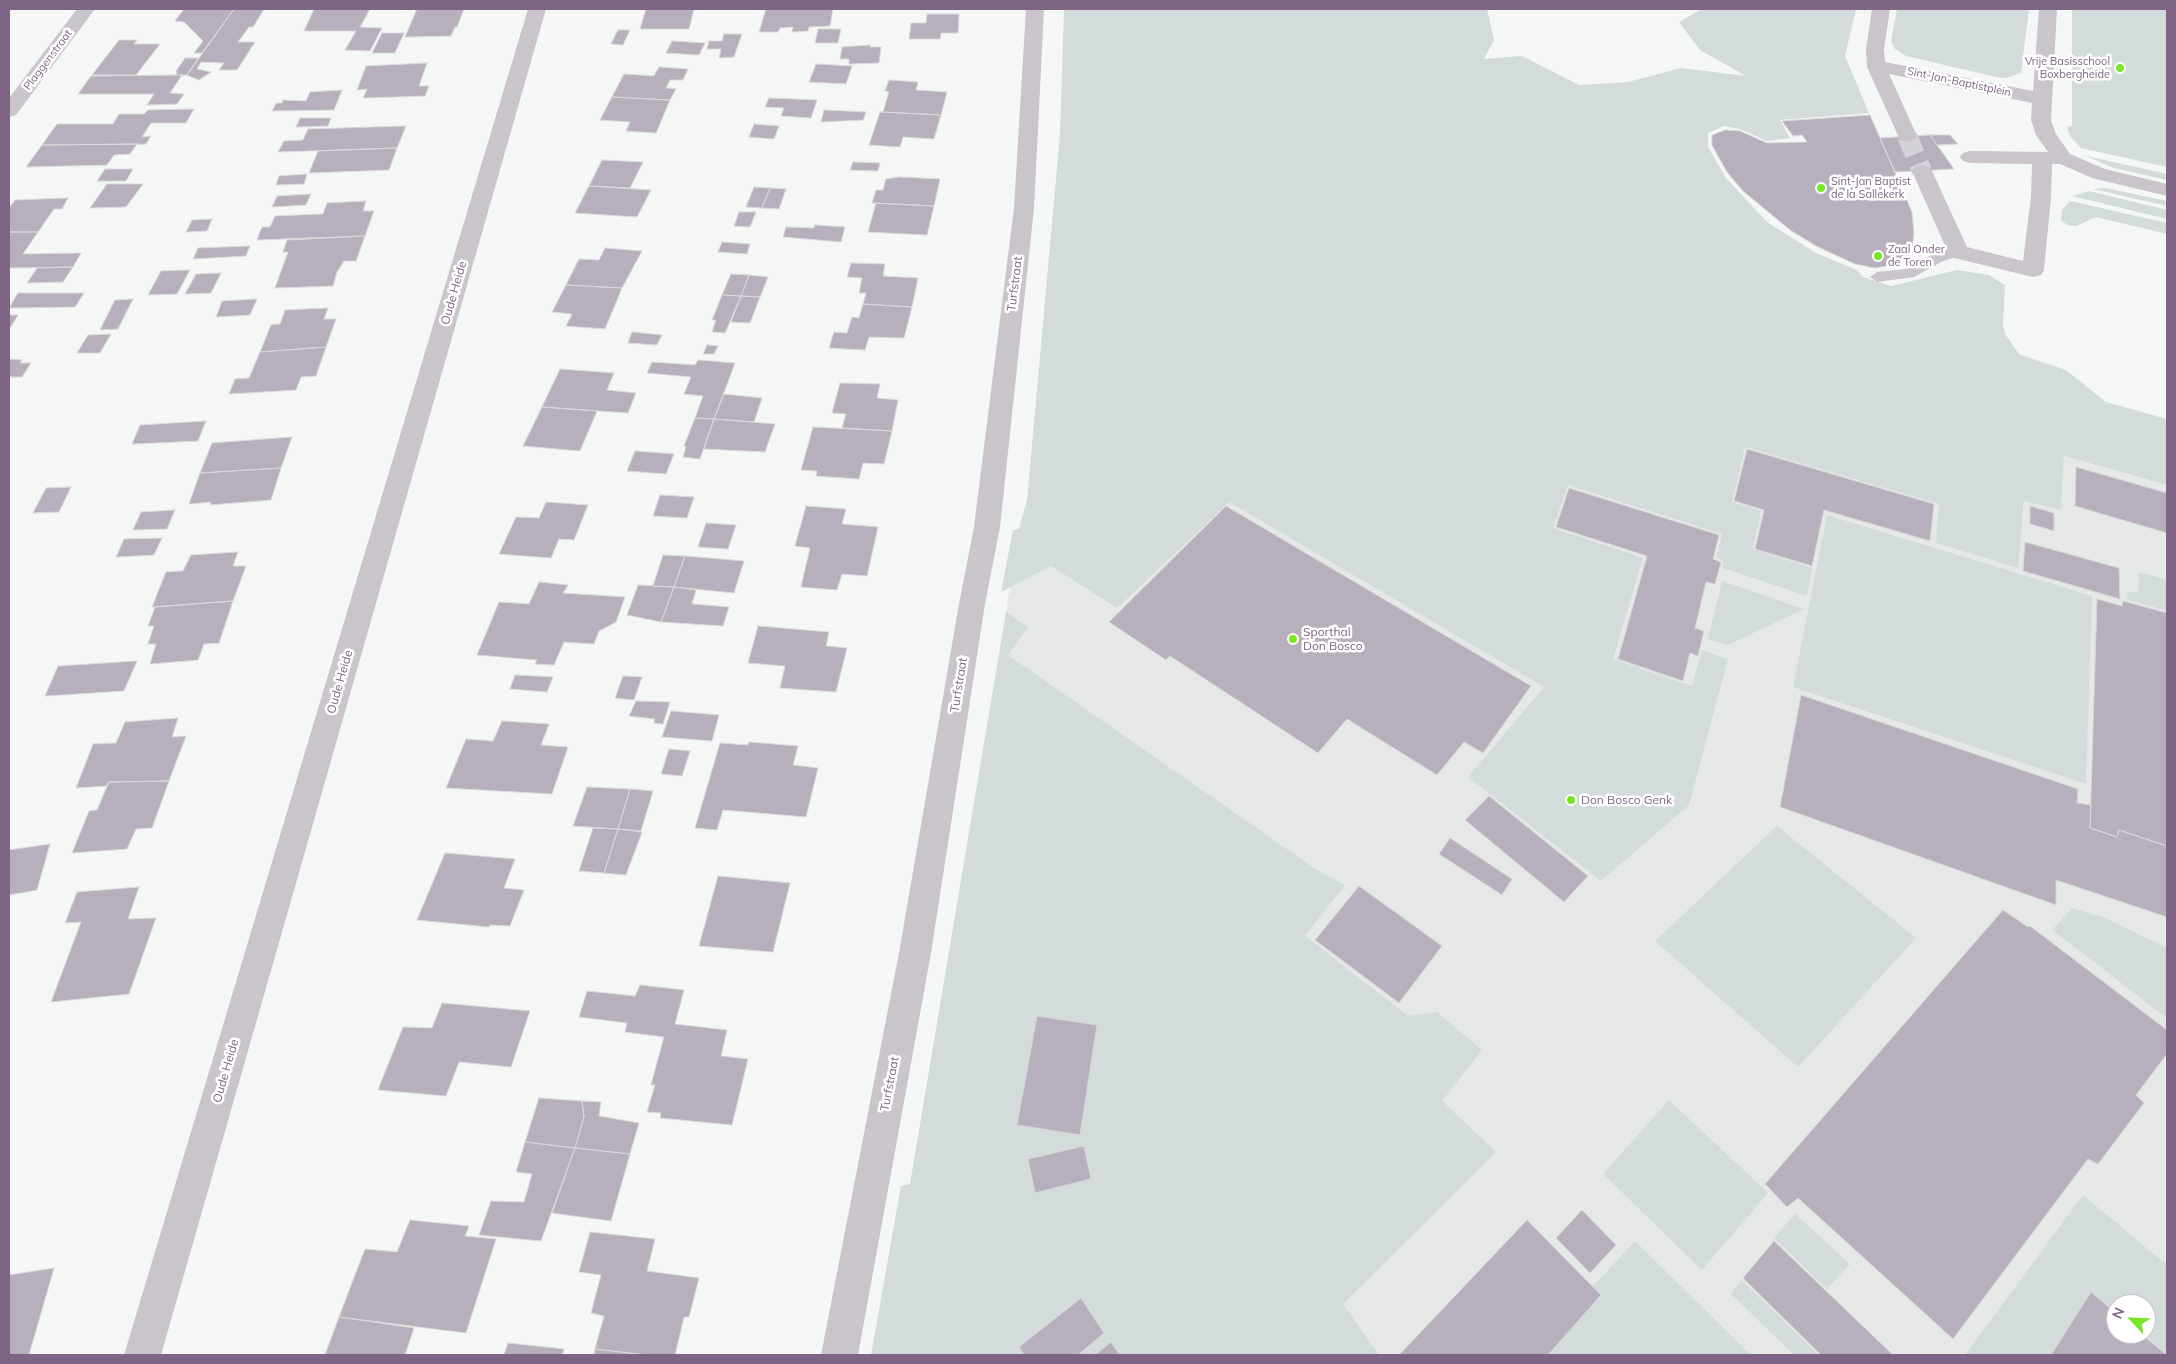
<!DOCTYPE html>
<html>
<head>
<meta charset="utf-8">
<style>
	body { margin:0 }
	#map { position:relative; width:2176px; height:1364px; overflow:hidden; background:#f4f7f5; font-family:Mulish,sans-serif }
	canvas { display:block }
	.frame { position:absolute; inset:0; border:10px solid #7e6585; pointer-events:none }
	.north { position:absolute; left:2106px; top:1294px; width:50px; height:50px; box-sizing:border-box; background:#fff; border:1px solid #cbc1ce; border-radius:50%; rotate:295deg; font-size:14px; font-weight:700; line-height:20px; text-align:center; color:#7e6585 }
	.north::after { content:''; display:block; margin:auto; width:18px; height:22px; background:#79e625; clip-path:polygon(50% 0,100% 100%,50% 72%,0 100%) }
</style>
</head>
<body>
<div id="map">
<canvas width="2176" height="1364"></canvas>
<div class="frame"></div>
<div class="north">N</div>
</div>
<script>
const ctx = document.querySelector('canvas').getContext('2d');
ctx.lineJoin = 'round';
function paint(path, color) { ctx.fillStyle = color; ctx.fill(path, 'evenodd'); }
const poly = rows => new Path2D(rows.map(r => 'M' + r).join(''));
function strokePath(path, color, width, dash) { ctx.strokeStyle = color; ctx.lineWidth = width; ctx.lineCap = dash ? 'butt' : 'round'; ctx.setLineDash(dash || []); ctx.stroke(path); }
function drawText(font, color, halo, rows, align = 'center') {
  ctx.font = font + ' Mulish,sans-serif'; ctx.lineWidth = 5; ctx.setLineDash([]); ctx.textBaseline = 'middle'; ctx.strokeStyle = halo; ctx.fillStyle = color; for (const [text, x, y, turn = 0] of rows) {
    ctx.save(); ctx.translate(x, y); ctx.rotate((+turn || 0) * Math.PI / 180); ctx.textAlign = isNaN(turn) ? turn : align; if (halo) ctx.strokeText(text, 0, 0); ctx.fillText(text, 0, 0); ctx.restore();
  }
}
const built = poly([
	[1488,430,1745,447,1940,504,2023,519,2024,500,2061,510,2064,456,2167,485,2167,1355,882,1355,1000,652,1017,539],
	[2116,1304,2146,1304,2146,1334,2116,1334]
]);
const green = poly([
	[1064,9,1487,9,1494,40,1484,59,1522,56,1579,85,1628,82,1681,68,1746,76,1700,50,1679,22,1702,9,1856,9,1845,56,1869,113,1780,120,1790,138,1767,141,1740,129,1724,126,1708,133,1708,147,1726,178,1767,222,1816,253,1857,270,1863,277,1891,286,1957,270,1989,275,2005,285,2003,326,2005,334,2019,354,2066,370,2106,402,2167,419,2167,485,2064,456,2061,510,2024,501,2018,568,1936,543,1939,504,1745,447,1732,502,1761,511,1753,549,1812,568,1807,596,1723,568,1723,561,1717,557,1722,534,1568,485,1553,528,1643,558,1613,659,1692,686,1702,650,1728,659,1689,805,1601,881,1468,777,1544,687,1229,502,1117,608,1051,566,1001,592,1013,530,1019,529,1027,500,1060,135],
	[1897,9,2029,9,2021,73,2006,78,1996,77,1906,56,1895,49,1891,41],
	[2072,9,2167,9,2167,167,2081,148,2070,136,2067,127,2072,126],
	[2086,156,2167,174,2167,180,2114,168],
	[2106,188,2167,201,2167,206,2093,189],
	[2089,191,2167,210,2167,219,2072,196],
	[2070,201,2167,223,2167,234,2096,217,2076,226,2068,225,2061,221,2062,210],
	[1827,515,2092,596,2086,784,1793,687],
	[2139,572,2167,580,2167,611,2126,599,2127,593,2138,591],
	[1722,581,1804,609,1728,645,1708,639],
	[1006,612,1028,627,1008,655,1317,870,1345,885,1305,936,1408,1016,1437,1012,1482,1050,1442,1101,1496,1152,1343,1304,1379,1355,871,1355,901,1186,910,1184],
	[1777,826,1916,938,1798,1067,1655,941],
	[2072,908,2105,918,2167,948,2167,1018,2052,930],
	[1669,1100,1768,1193,1702,1270,1603,1174],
	[2083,1195,2167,1265,2167,1355,1965,1355],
	[2116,1304,2146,1304,2146,1334,2116,1334],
	[1795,1214,1850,1264,1827,1289,1774,1238],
	[1635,1241,1751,1355,1529,1355],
	[1741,1280,1819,1355,1794,1355,1731,1294]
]);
const building = poly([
	[184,9,234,9,202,53,194,53,203,41,184,22,175,21,184,9],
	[234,9,264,9,253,27,249,27,238,42,255,42,237,70,219,70,224,63,201,62,197,69,211,72,199,80,187,75,234,9],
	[314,9,370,9,360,27,382,28,370,51,345,50,356,31,304,31,314,9],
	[417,9,464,9,457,27,455,27,451,36,405,37,417,9],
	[646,9,694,9,689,29,640,29,646,9],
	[766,9,833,9,830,26,809,27,808,31,792,32,793,27,780,28,778,32,759,32,766,9],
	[927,14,959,14,958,33,941,33,940,39,909,39,911,23,926,23,927,14],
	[818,29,841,29,838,43,815,43,818,29],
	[618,30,630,30,623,45,611,44,618,30],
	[382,33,404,33,395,53,372,53,382,33],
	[724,34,742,34,734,57,719,58,721,49,707,49,709,41,722,41,724,34],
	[119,40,137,40,134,44,160,44,136,75,92,75,119,40],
	[672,41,705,43,699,55,666,53,672,41],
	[870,45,870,47,881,47,879,63,849,64,849,59,840,59,842,47,870,45],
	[185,58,198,58,187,75,176,75,177,72,176,71,185,58],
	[427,63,419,86,429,86,425,96,363,98,367,89,357,90,366,66,427,63],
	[816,64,852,66,846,84,809,82,816,64],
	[659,67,688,69,683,80,670,80,666,88,676,89,670,100,612,97,624,74,654,76,659,67],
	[182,75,170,93,184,94,177,104,147,105,154,94,78,94,91,76,182,75],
	[889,80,918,82,916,90,947,92,941,115,883,112,889,92,885,91,889,80],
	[342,90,334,110,272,111,276,103,282,103,283,100,306,101,310,92,342,90],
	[612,97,670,100,656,133,626,131,630,122,600,120,612,97],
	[769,98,817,100,811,118,781,116,784,108,765,107,769,98],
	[194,109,186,123,151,123,142,137,151,136,146,144,42,145,57,124,113,124,119,114,144,114,148,110,194,109],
	[824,110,866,112,863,120,821,122,824,110],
	[880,112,941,115,934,139,903,137,900,147,869,145,880,112],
	[1870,115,1912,212,1914,234,1911,255,1899,264,1875,268,1855,264,1816,246,1790,230,1743,191,1727,172,1712,145,1712,135,1725,130,1740,131,1767,143,1807,142,1802,135,1793,136,1782,121,1870,115],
	[300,118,331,118,328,126,296,127,300,118],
	[754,124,779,126,774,139,749,137,754,124],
	[406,126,397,148,278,152,284,141,303,140,308,129,406,126],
	[1930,135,1950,135,1958,144,1937,145,1930,135],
	[1930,135,1954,169,1895,172,1880,138,1930,135],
	[137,144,130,154,114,155,107,165,26,167,42,145,137,144],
	[397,148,389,170,309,173,318,151,397,148],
	[602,160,643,162,630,188,589,186,602,160],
	[853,162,880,163,878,171,850,170,853,162],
	[105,169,133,169,126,181,97,181,105,169],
	[307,174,304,184,276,185,279,176,307,174],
	[899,177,940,179,934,206,872,203,876,190,883,190,886,179,899,177],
	[107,184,143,184,126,207,90,208,107,184],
	[589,186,651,190,637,217,575,213,589,186],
	[754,187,770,188,762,208,746,207,754,187],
	[770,188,786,189,779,209,762,208,770,188],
	[311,194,306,205,272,207,277,196,311,194],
	[68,198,62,209,54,209,38,232,9,232,9,208,15,200,68,198],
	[366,201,363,211,374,211,365,236,257,240,262,227,270,227,275,216,323,214,327,203,366,201],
	[876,203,934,206,927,235,868,232,876,203],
	[739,212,756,212,750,227,734,226,739,212],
	[212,219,207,231,186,232,192,220,212,219],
	[815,225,845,227,841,242,783,237,786,227,814,228,815,225],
	[9,232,38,232,23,254,81,253,73,267,9,268,9,232],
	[365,236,356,261,344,261,337,272,333,286,275,288,288,252,283,252,287,240,365,236],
	[722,242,750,244,747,254,718,252,722,242],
	[250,246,246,256,193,259,198,248,250,246],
	[605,248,642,251,622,288,566,285,579,259,599,260,605,248],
	[851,263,885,264,883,276,918,278,912,307,863,304,866,293,859,293,862,278,847,277,851,263],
	[73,267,63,282,27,283,37,268,73,267],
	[190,270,177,294,148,295,161,271,190,270],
	[221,273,211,293,185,294,196,274,221,273],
	[731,274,749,275,741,296,722,295,731,274],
	[749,275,768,277,760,297,741,296,749,275],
	[566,285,622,288,605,329,566,326,572,314,552,312,566,285],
	[18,293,84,293,75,307,9,308,18,293],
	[722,295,741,296,725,333,712,332,716,320,712,320,722,295],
	[741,296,760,297,750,323,731,322,741,296],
	[133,299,118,329,100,330,115,300,133,299],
	[257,299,250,315,216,317,222,301,257,299],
	[863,304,912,307,904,338,869,337,865,350,829,348,834,332,847,333,852,317,859,318,863,304],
	[328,308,324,319,336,319,326,347,260,352,271,325,280,324,285,310,328,308],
	[9,315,18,315,9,330,9,315],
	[632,332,662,335,657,345,628,343,632,332],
	[111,334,100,353,77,353,88,335,111,334],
	[707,345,718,346,714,354,703,354,707,345],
	[326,347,316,376,301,377,296,390,229,394,235,379,249,378,260,352,326,347],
	[9,359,22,360,20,363,31,363,22,377,9,377,9,359],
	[698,360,735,363,714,419,695,418,703,396,684,394,691,377,647,373,652,362,695,365,698,360],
	[560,369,614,373,607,390,636,393,628,413,542,407,560,369],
	[840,383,880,384,877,398,898,400,892,431,842,428,846,414,832,413,840,383],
	[724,394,762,398,754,422,714,419,724,394],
	[542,407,597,411,580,451,523,446,542,407],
	[695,418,714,419,700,459,683,457,686,447,684,446,695,418],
	[714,419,775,424,765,452,704,449,714,419],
	[206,421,198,441,132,444,140,425,206,421],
	[813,427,892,431,884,464,863,463,859,479,816,476,817,471,801,470,813,427],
	[292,437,281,468,200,473,212,443,292,437],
	[1747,449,1934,504,1930,541,1824,510,1812,566,1755,549,1764,510,1734,501,1747,449],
	[635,451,674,454,666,474,627,471,635,451],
	[2076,467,2167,493,2167,533,2075,506,2076,467],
	[281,468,271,500,210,505,211,502,189,504,200,473,281,468],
	[71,487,59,512,33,513,46,488,71,487],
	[1569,488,1719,535,1713,559,1721,562,1715,584,1706,582,1695,628,1704,631,1698,656,1690,653,1683,681,1618,659,1647,556,1556,527,1569,488],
	[660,495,694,497,687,518,653,516,660,495],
	[546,502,588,505,574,540,559,539,551,558,499,554,516,517,539,518,546,502],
	[806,506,846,509,842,524,878,527,867,576,842,574,837,590,801,587,810,548,795,546,806,506],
	[1226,506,1531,686,1483,753,1464,742,1437,775,1347,719,1318,753,1170,656,1166,660,1109,622,1226,506],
	[2030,506,2054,513,2054,531,2030,524,2030,506],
	[175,510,167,529,133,530,141,512,175,510],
	[706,523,736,525,728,549,698,547,706,523],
	[162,538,154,555,116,557,124,539,162,538],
	[2025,542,2119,568,2120,599,2023,571,2025,542],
	[238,552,233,566,246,566,233,601,152,607,166,572,183,571,191,555,238,552],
	[663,555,685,556,674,587,653,586,663,555],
	[685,556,744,561,734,593,674,587,685,556],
	[539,582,568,585,563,593,625,597,616,622,599,631,594,644,564,642,554,665,535,664,537,660,477,655,499,602,529,604,539,582],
	[638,585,674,587,661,622,627,615,638,585],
	[674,587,696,590,692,604,729,607,723,626,661,622,674,587],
	[2097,599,2122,606,2123,601,2167,613,2167,846,2119,830,2117,837,2090,828,2097,599],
	[233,601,219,643,204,644,198,660,150,664,156,644,148,644,154,626,148,626,155,607,233,601],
	[758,626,829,632,826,646,847,648,836,692,780,688,785,666,748,663,758,626],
	[137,661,124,691,45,696,58,666,137,661],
	[515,675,553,677,547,692,510,689,515,675],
	[623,676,642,677,634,700,615,698,623,676],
	[1801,695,2078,789,2077,803,2091,805,2090,828,2117,837,2119,830,2167,846,2167,917,2056,880,2056,905,1780,807,1801,695],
	[636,701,670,702,663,724,654,723,655,719,629,716,636,701],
	[671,711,719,715,712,741,662,737,671,711],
	[178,718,172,737,186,736,169,781,109,782,106,786,76,788,93,744,116,743,125,722,178,718],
	[502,721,549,724,541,745,568,747,552,794,446,788,466,739,493,741,502,721],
	[749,742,798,746,793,765,818,768,806,817,723,810,717,830,695,828,720,743,748,745,749,742],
	[669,749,690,751,682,776,661,774,669,749],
	[169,781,152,828,136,829,127,849,72,853,89,811,97,810,109,782,169,781],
	[587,787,630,789,618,829,573,826,587,787],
	[630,789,653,791,641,831,618,829,630,789],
	[1489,796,1588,876,1564,902,1465,820,1489,796],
	[593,828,618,829,604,873,579,871,593,828],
	[618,829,642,832,626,875,604,873,618,829],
	[1450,838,1512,879,1502,895,1439,854,1450,838],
	[50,844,37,890,9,895,9,850,50,844],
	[445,853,515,859,504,888,524,890,510,926,490,925,489,927,417,920,445,853],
	[718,876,790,883,773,952,699,946,718,876],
	[1359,886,1442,946,1399,1003,1315,940,1359,886],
	[139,887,128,919,156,918,129,994,51,1002,81,922,65,923,77,892,139,887],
	[2003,910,2028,927,2030,926,2167,1030,2167,1054,2136,1095,2144,1103,2098,1164,2088,1159,1953,1339,1798,1198,1787,1207,1765,1184,2003,910],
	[640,985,684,990,675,1024,727,1030,721,1056,748,1059,732,1125,660,1118,661,1113,647,1112,655,1085,651,1085,664,1037,625,1032,627,1023,579,1017,587,991,635,996,640,985],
	[442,1003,530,1011,511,1067,459,1062,446,1096,378,1090,403,1027,432,1028,442,1003],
	[1037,1016,1097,1025,1080,1135,1017,1125,1037,1016],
	[539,1098,582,1101,584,1117,575,1148,525,1142,539,1098],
	[582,1101,601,1102,599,1116,639,1123,630,1154,575,1148,584,1117,582,1101],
	[525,1142,575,1148,541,1241,479,1235,491,1201,524,1202,532,1174,516,1172,525,1142],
	[1084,1146,1091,1179,1035,1193,1028,1159,1084,1146],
	[575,1148,630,1154,611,1221,552,1213,575,1148],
	[1582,1210,1616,1245,1590,1273,1556,1238,1582,1210],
	[410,1220,469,1226,465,1236,496,1239,466,1333,339,1317,365,1249,397,1252,410,1220],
	[1527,1220,1601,1295,1548,1355,1399,1355,1527,1220],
	[590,1232,655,1239,647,1271,699,1278,689,1317,684,1317,675,1355,646,1355,595,1349,604,1316,591,1313,601,1275,579,1272,590,1232],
	[1774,1241,1893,1355,1821,1355,1743,1278,1774,1241],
	[54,1268,29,1355,9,1355,9,1275,54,1268],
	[2091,1292,2116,1313,2116,1334,2141,1334,2167,1355,2051,1355,2091,1292],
	[1081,1298,1104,1333,1078,1355,1024,1355,1019,1347,1081,1298],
	[339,1317,414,1328,405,1355,325,1355,339,1317],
	[1111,1342,1120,1355,1095,1355,1111,1342],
	[508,1343,564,1349,562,1355,504,1355,508,1343],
	[595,1349,646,1355,594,1355,595,1349]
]);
const streetTunnel = poly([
	[1907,136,1922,171]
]);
const lane = poly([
	[1958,247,1963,249,1965,252,1963,255,1943,261,1914,277,1877,282,1870,277,1877,272,1906,269,1933,254,1958,247]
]);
const street = poly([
	[77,9,95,9,16,115,9,117,9,98,77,9],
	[528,9,546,9,161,1355,124,1355,528,9],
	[1026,9,1044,9,1034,208,1000,527,985,604,931,953,858,1355,821,1355,899,953,959,604,974,527,1014,208,1026,9],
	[1872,9,1890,9,1884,49,1885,62,2033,91,2039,9,2057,9,2051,120,2056,134,2070,154,2105,169,2167,184,2167,196,2092,178,2060,164,2052,164,2051,197,2044,270,2041,275,2033,277,1950,257,1912,171,1915,167,1922,165,1929,167,1932,171,1967,247,2023,261,2031,197,2032,164,1970,163,1963,161,1960,157,1963,153,1970,151,2048,152,2036,135,2031,120,2032,103,1889,74,1917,136,1914,140,1907,142,1900,140,1867,67,1866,49,1872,9]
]);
const markers = [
	[2120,68,5,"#79e625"],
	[1821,188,5,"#79e625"],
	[1878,256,5,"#79e625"],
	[1293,639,5,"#79e625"],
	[1571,800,5,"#79e625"]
];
const farStreetnames = [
	["Plaggenstraat",48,60,-53],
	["Sint-Jan-Baptistplein",1959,82,12]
];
const farPoinames = [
	["Vrije Basisschool",2110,62,"right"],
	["Boxbergheide",2110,75,"right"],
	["Sint-Jan Baptist",1831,182],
	["de la Sallekerk",1831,195],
	["Zaal Onder",1888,250],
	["de Toren",1888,263]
];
const streetNames = [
	["Turfstraat",1015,284,-83],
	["Oude Heide",454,293,-74],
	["Oude Heide",340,682,-74],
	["Turfstraat",959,685,-81],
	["Oude Heide",226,1071,-74],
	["Turfstraat",890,1084,-79]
];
const poiNames = [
	["Sporthal",1303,632],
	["Don Bosco",1303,646],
	["Don Bosco Genk",1581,800]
];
paint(built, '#e6e8e8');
paint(green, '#d3dcdb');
paint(building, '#b8afbc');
strokePath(building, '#d6d8d7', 1);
strokePath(streetTunnel, '#d6d2d9', 20, [20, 10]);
paint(lane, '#cac4cb');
paint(street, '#cac4cb');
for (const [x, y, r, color] of markers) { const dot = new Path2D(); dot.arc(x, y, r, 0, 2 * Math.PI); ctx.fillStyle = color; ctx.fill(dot); strokePath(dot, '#fff', 2); }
drawText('11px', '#7e6585', '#fff', farStreetnames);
drawText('11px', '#7e6585', '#fff', farPoinames, 'left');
drawText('12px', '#7e6585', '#fff', streetNames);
drawText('12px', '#7e6585', '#fff', poiNames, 'left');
</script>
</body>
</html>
